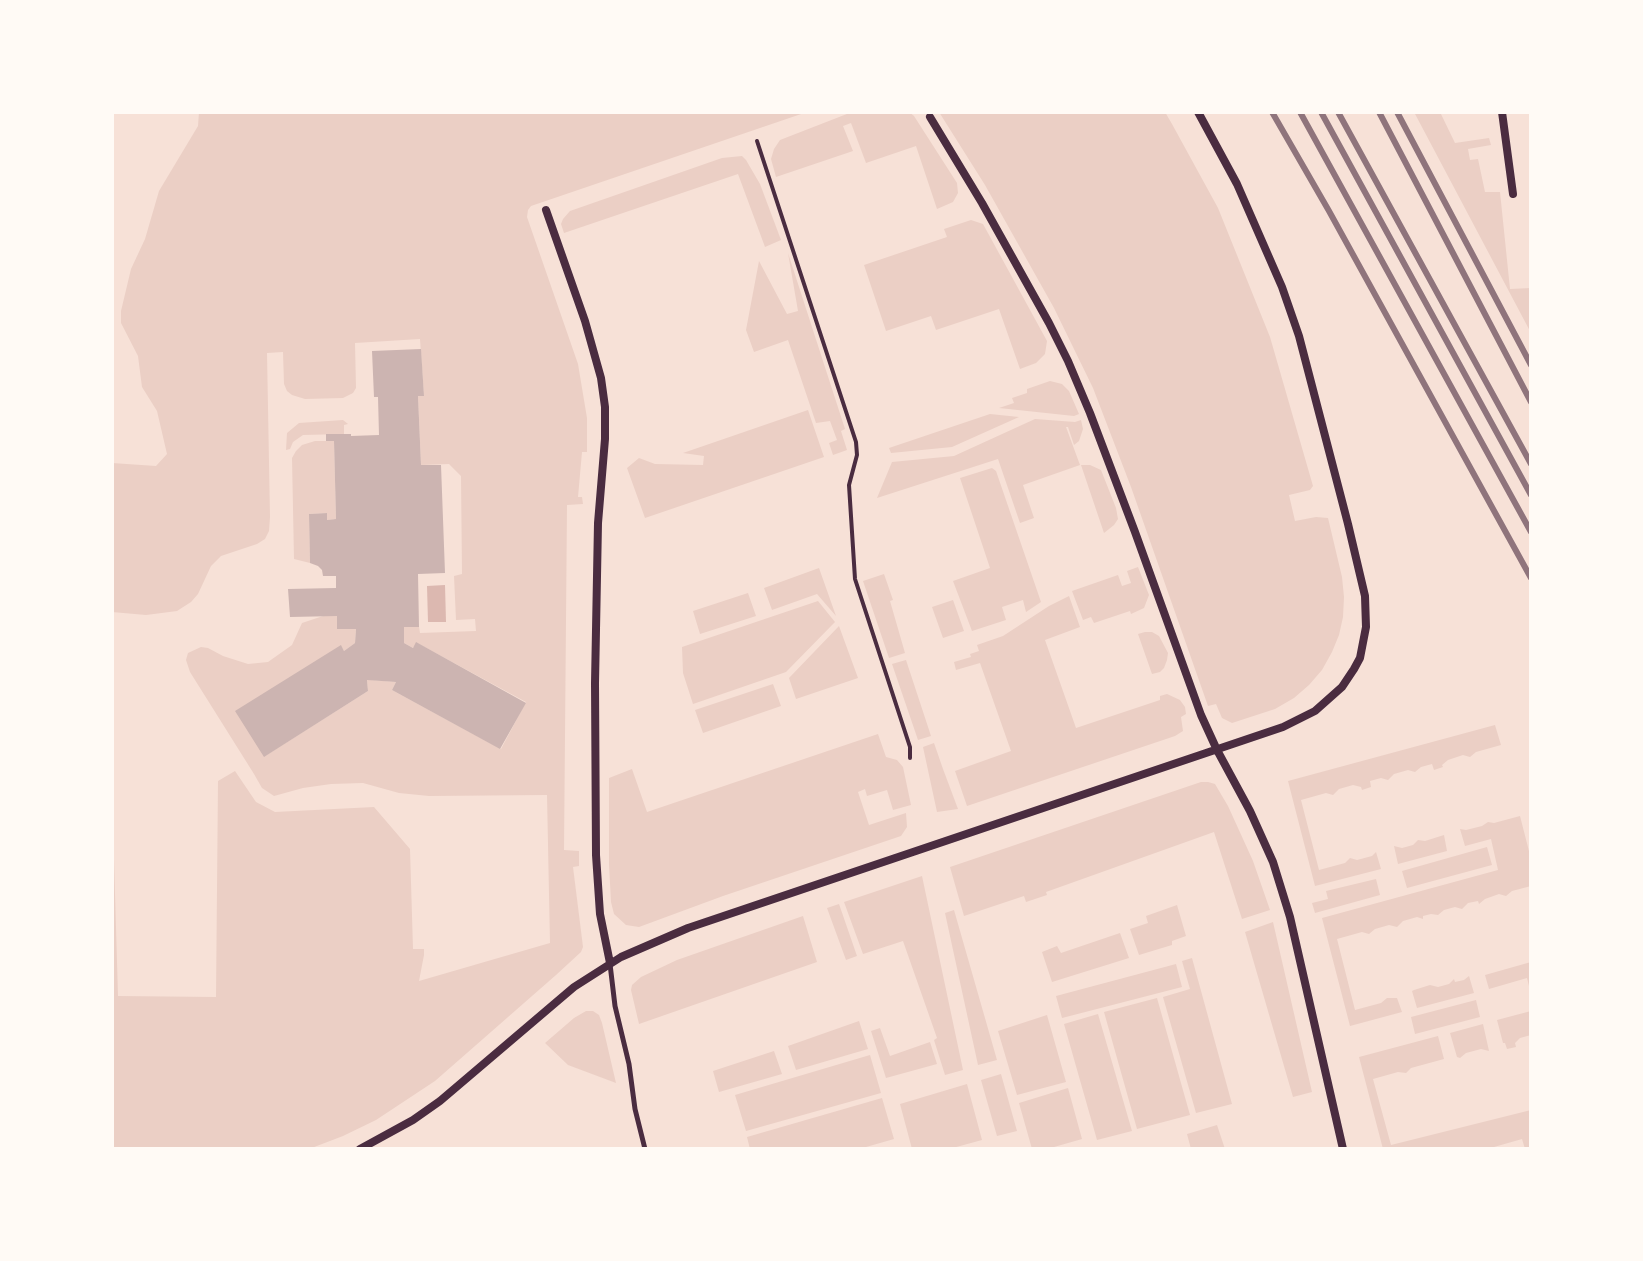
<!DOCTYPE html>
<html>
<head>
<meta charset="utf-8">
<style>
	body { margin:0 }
	#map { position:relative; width:1643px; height:1261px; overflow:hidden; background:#f7e1d7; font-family:"Titillium Web",sans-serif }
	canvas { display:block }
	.frame { position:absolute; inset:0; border:114px solid #fffaf5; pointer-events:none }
</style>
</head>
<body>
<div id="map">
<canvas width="1643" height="1261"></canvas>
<div class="frame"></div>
</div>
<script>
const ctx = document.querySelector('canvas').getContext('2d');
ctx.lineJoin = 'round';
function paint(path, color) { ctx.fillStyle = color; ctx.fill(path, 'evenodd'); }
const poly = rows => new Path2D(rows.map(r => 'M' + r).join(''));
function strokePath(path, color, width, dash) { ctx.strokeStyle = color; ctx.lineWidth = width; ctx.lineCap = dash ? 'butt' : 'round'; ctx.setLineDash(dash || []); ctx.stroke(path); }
const green = poly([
	[199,112,807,112,531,206,528,210,527,217,578,364,587,418,587,452,582,452,578,497,582,497,583,504,567,505,564,850,579,851,579,866,573,867,583,947,581,952,556,975,435,1081,376,1120,343,1136,309,1149,112,1149,112,791,118,996,216,997,218,781,235,771,256,802,275,812,374,807,410,849,413,949,424,949,424,955,419,981,550,943,547,795,429,796,399,793,363,783,331,784,303,788,274,796,262,788,254,774,190,672,186,660,188,653,201,647,208,648,223,656,248,664,268,662,292,645,302,623,323,616,337,616,337,629,356,629,355,643,344,651,341,646,265,756,368,691,367,680,371,680,396,682,392,690,501,749,526,702,417,643,413,648,404,643,404,627,419,627,420,633,476,631,475,619,456,620,454,576,462,574,461,476,449,464,421,465,418,396,424,396,420,339,355,343,356,388,353,393,343,398,305,399,292,395,287,391,284,384,283,352,267,353,270,517,269,531,265,539,257,544,221,556,211,566,198,594,191,602,177,611,146,615,112,612,112,463,156,466,167,454,157,411,142,387,138,356,121,323,121,311,131,269,145,239,159,191,198,126],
	[852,112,909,112,914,116,957,183,958,193,953,202,937,209,916,146,866,163,851,123,843,126,853,151,776,177,771,159,774,149,780,140],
	[939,112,1165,112,1172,124,1218,208,1270,337,1313,486,1310,490,1289,495,1295,521,1316,517,1328,518,1342,577,1344,597,1343,617,1339,635,1332,652,1322,670,1309,685,1294,698,1275,709,1232,723,1222,718,1216,704,1208,706,1131,487,1093,388,1054,308,985,185],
	[1414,112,1440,112,1455,143,1489,138,1491,145,1468,149,1470,160,1478,159,1485,192,1500,192,1510,289,1531,288,1531,333],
	[742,156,746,160,760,184,781,240,765,247,738,174,564,233,561,224,563,219,570,211,722,158],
	[971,220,983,224,1047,341,1045,354,1036,363,1020,369,999,309,936,330,931,316,886,331,864,265,947,237,944,229],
	[788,253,845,429,841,431,847,450,833,455,829,443,837,440,830,421,816,423,788,340,754,352,746,330,759,261,787,314,798,311],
	[1050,381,1062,384,1069,391,1079,414,1074,416,999,408,1014,403,1012,398,1027,393,1027,389],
	[808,410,824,457,645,518,627,468,639,458,655,464,703,465,704,456,683,453],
	[990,414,1019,417,952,447,891,453,889,448],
	[1035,419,1075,422,1081,420,1083,429,1079,441,1074,445,1068,427,1066,427,1080,465,1023,485,1034,518,1020,523,998,459,877,498,892,462,954,456],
	[343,420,348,424,344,425,344,434,303,435,293,442,290,449,286,450,287,433,299,423],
	[315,441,334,441,336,519,327,520,327,513,309,514,310,563,294,559,292,458,296,451,302,445],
	[1081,465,1090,465,1101,470,1116,508,1118,519,1114,525,1104,533],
	[992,468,996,471,1041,602,1026,612,1023,600,1002,607,1006,620,972,631,953,581,990,568,960,478],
	[1138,567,1149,595,1144,608,1131,614,1130,611,1094,623,1091,617,1083,620,1072,591,1118,575,1122,586,1131,583,1127,571],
	[819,568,836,616,817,594,772,610,764,588],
	[884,574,893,600,890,601,905,653,889,658,863,581],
	[748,593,756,616,700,634,693,611],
	[1069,596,1080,627,1045,640,1076,728,1160,700,1160,696,1167,694,1180,700,1185,707,1186,714,1181,717,1183,731,1175,736,967,806,955,771,1011,751,980,663,956,670,954,662,971,657,970,654,979,651,977,645,1003,636,1049,606],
	[953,600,964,631,943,638,932,607],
	[818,601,835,622,786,672,693,704,683,673,682,647],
	[839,626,858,678,796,699,789,678],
	[1145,632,1152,632,1159,636,1168,653,1167,660,1164,668,1160,672,1152,674,1138,634],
	[906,660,931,736,918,740,892,664],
	[773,684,781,706,703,733,695,710],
	[1495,725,1501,745,1476,752,1470,757,1463,755,1448,760,1442,765,1443,767,1434,770,1432,764,1421,767,1415,772,1408,770,1394,774,1388,780,1381,778,1370,781,1371,787,1362,790,1361,787,1353,785,1339,789,1333,795,1326,793,1301,800,1319,870,1345,863,1350,858,1357,860,1372,856,1376,852,1381,869,1315,886,1288,781],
	[878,734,886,757,897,760,903,767,911,805,893,810,887,790,867,796,865,789,858,792,869,825,906,813,907,827,901,836,723,896,639,927,626,925,614,914,611,902,609,864,609,778,632,769,647,812],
	[934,743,943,769,958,809,937,812,923,747],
	[1201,782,1208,782,1215,784,1228,806,1253,861,1270,910,1242,919,1214,832,1046,892,1047,895,1026,902,1024,896,964,916,950,867],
	[1520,816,1531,859,1531,886,1512,891,1506,896,1499,894,1485,899,1479,904,1478,901,1468,903,1462,909,1455,907,1444,910,1438,915,1431,914,1423,916,1423,919,1417,917,1403,921,1397,927,1389,925,1375,929,1369,934,1362,932,1337,939,1355,1010,1381,1003,1387,998,1397,998,1402,1012,1350,1026,1322,918,1498,870,1491,839,1465,846,1460,829,1466,830,1482,826,1488,822,1494,823],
	[1444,835,1447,851,1398,864,1394,846,1402,848,1413,845,1418,840,1425,841],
	[1487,847,1492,865,1407,888,1402,871],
	[922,876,963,1070,945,1075,934,1040,937,1038,903,941,863,954,844,902],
	[1376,879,1380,895,1315,913,1312,903,1328,899,1326,891],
	[839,904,857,956,846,960,827,908],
	[1177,905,1186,936,1172,941,1172,945,1139,955,1130,929,1148,923,1146,916],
	[954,910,997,1060,978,1065,945,913],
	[803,916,817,962,639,1024,631,990,632,985,641,977,677,960],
	[1273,922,1312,1092,1293,1097,1245,932],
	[1120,933,1129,958,1052,982,1042,952,1057,946,1061,953],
	[1192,958,1232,1104,1196,1113,1163,997,1190,989,1182,961],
	[1531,962,1531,994,1527,978,1489,989,1485,975],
	[1176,964,1182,987,1062,1018,1056,996],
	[1469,976,1474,993,1417,1008,1412,991,1414,990,1430,985,1438,987,1449,984,1454,979,1455,982,1464,980],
	[1157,998,1190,1115,1137,1129,1104,1012],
	[1476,1000,1480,1017,1415,1034,1411,1017],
	[586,1011,593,1011,599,1015,602,1023,616,1083,568,1065,545,1043,574,1018],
	[1531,1011,1531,1035,1520,1038,1515,1043,1516,1047,1507,1049,1505,1043,1503,1043,1497,1020],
	[1098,1014,1132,1131,1097,1140,1064,1024],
	[1047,1015,1066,1082,1017,1095,998,1031],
	[859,1021,868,1049,796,1070,788,1046],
	[1483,1024,1489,1051,1481,1049,1466,1053,1460,1058,1457,1057,1450,1033],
	[880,1028,890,1056,930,1042,937,1064,886,1078,871,1031],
	[1438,1036,1444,1059,1411,1068,1406,1073,1398,1072,1373,1079,1391,1145,1531,1110,1531,1149,1525,1149,1522,1139,1487,1149,1383,1149,1359,1057],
	[774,1051,782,1074,719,1092,713,1071],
	[870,1055,881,1093,746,1131,735,1095],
	[1001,1074,1017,1131,997,1136,981,1080],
	[967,1084,982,1140,949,1149,912,1149,900,1104],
	[1068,1088,1082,1139,1047,1149,1032,1149,1019,1103],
	[882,1098,894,1139,859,1149,750,1149,747,1137],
	[1217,1125,1225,1149,1191,1149,1187,1134]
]);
const water = poly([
	[445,585,446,622,428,622,427,586]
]);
const building = poly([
	[421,349,424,396,418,396,421,465,441,465,445,573,418,574,419,627,404,627,404,643,413,648,416,642,526,703,500,749,392,690,396,682,367,680,368,691,264,757,235,711,341,645,344,651,355,643,356,629,337,629,337,616,290,617,288,589,336,588,336,576,323,576,322,570,318,566,310,563,309,514,327,513,327,520,336,519,334,441,326,441,326,434,351,434,351,436,379,435,378,397,374,397,372,351]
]);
const path = poly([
	[757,141,856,442,857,455,849,485,855,579,910,747,910,758]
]);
const service = poly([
	[610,964,615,1006,629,1064,635,1109,645,1149]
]);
const minor = poly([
	[1502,112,1513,194],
	[930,117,982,203,1049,323,1068,361,1090,413,1135,532,1201,715,1217,750,1250,811,1273,862,1290,917,1343,1149],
	[546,210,585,321,601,378,605,407,605,439,598,523,595,683,596,855,600,914,610,963],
	[360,1149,413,1120,440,1101,574,987,621,957,688,928,1283,727,1315,711,1342,687,1354,669,1360,658,1366,627,1365,596,1348,524,1299,336,1282,287,1237,184,1198,112]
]);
const rail = poly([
	[1272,112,1329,211,1531,578],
	[1300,112,1531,532],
	[1321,112,1531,495],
	[1338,112,1531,464],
	[1379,112,1531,402],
	[1397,112,1531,365]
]);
paint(green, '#ebcfc5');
paint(water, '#dcb8b0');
paint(building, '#ccb4b1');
strokePath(path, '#4a2c40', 4);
strokePath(service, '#4a2c40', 5);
strokePath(minor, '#4a2c40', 8);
strokePath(rail, '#8f747c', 6);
</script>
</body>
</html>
